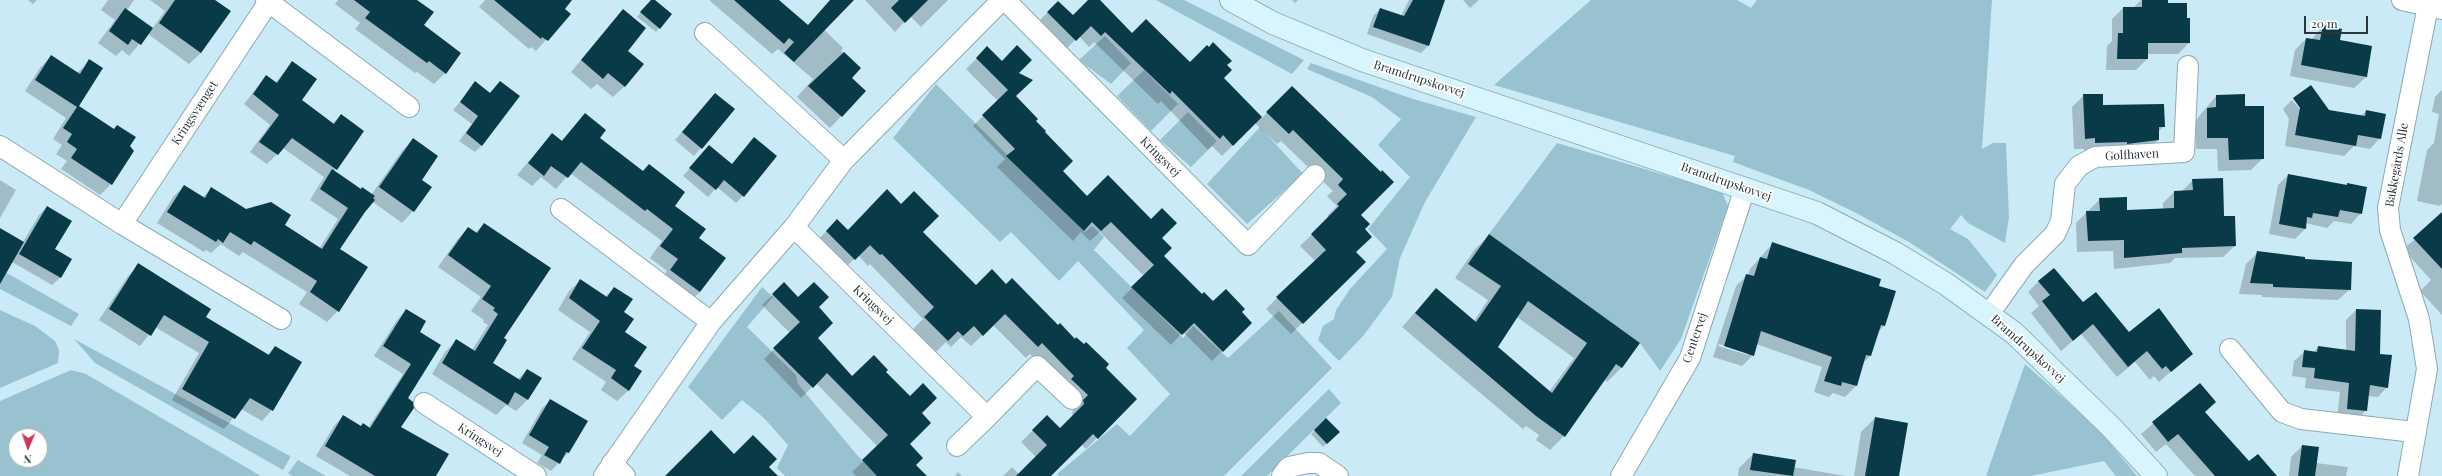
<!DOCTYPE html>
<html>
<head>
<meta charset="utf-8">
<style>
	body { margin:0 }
	#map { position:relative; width:2442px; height:476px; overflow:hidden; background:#caebf6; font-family:"Playfair Display",serif }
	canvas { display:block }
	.north { position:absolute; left:8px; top:428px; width:40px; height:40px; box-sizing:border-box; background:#fff; border:1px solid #a9afb0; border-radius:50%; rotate:182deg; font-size:11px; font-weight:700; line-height:16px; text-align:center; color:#29363a }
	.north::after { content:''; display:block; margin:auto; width:14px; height:18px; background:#c7385c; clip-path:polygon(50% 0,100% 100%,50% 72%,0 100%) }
	.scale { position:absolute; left:2304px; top:16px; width:64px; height:18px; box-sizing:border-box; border:2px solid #29363a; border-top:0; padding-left:5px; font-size:12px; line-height:14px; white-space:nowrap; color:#29363a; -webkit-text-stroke:3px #fff; paint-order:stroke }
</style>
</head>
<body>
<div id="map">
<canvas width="2442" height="476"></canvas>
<div class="north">N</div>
<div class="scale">20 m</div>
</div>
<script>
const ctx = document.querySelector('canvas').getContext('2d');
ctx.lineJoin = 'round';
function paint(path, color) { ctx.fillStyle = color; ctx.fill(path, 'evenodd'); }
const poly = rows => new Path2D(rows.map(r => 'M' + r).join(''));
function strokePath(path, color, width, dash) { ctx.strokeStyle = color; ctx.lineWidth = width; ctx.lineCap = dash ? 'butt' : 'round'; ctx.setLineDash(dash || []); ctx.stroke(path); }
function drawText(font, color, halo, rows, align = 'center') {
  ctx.font = font + ' "Playfair Display",serif'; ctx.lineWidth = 4; ctx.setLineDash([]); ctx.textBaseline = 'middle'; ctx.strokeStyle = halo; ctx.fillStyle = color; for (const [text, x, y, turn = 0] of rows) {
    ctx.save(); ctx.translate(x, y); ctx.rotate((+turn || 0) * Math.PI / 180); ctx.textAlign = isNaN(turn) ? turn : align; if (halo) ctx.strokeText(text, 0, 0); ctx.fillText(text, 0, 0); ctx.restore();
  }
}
const green = poly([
	[1156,0,1184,0,1304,60,1292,74],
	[1591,0,1737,0,1751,8,1757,0,1992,0,1982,149,1993,143,2006,143,2009,217,2005,243,1968,223,1961,215,1950,229,1968,239,1997,275,1985,292,1909,242,1858,214,1809,190,1733,162,1735,156,1494,85],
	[1105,36,1131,63,1111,84,1079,60],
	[1311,63,1410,98,1476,117,1425,202,1400,258,1392,297,1364,335,1339,361,1318,340,1323,326,1334,319,1336,310,1350,289,1387,249,1368,229,1410,177,1378,145,1401,119,1372,97,1307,69],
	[1144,70,1178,104,1151,131,1117,96],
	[936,84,1085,232,1092,226,1104,237,1094,250,1183,338,1193,326,1228,358,1279,311,1332,368,1224,476,1059,476,1057,474,1117,424,1130,436,1170,394,1127,348,1144,330,1078,261,1059,281,1011,232,1000,242,893,138],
	[1188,112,1217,141,1191,167,1160,140],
	[1260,127,1303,174,1247,224,1207,184],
	[1557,143,1722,192,1728,206,1681,339,1660,371,1640,343,1489,234],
	[0,269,79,314,71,326,0,289],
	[762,287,773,297,747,327,796,375,798,384,857,455,878,476,785,476,777,468,788,445,764,418,742,400,722,420,688,387],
	[0,310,35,326,55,341,59,350,58,363,0,388],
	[74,339,290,456,290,458,283,470,95,363],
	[2025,364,2099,430,2137,476,2116,476,2104,461,2031,476,1986,476],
	[71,370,86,374,261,476,0,476,0,401],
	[16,436,40,436,40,460,16,460],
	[1329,389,1341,403,1267,476,1241,476],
	[298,460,326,476,292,476,288,473]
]);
const shadow = poly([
	[28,0,37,0,33,4],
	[108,0,134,0,127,10,152,29,165,11,150,0,213,0,201,53,189,64,148,34,129,56,122,50,116,56,98,43,115,20,101,10],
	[338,0,415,0,423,25,445,73,434,84,417,72,415,73,355,29,360,23,335,4],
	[485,0,570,0,563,9,569,14,536,51,531,47,529,49,479,7],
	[652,0,654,0,659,28,656,32,637,17],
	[709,0,778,0,808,26,814,20,843,48,841,51,860,68,850,78,865,91,830,128,797,97,813,79,778,49,772,54],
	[865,0,948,0,921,27,910,16,895,32],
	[1089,0,1099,0,1132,34,1190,63,1226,65,1223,78,1262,118,1292,87,1381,174,1360,215,1363,229,1355,253,1364,262,1291,334,1266,309,1315,261,1300,246,1329,218,1327,216,1337,206,1327,196,1333,191,1281,141,1277,144,1255,123,1222,156,1212,146,1208,150,1161,101,1158,104,1094,42,1089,47,1079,36,1064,51,1036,24,1058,2,1073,16],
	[1292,0,1298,0,1295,3],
	[1409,0,1436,0,1443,2,1428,46,1421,53,1367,34,1373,16,1380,9,1401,16],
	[1463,0,1479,0,1470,8],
	[2141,0,2167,0,2167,4,2186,19,2189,43,2178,54,2147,54,2147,59,2136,70,2106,70,2107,46,2112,41,2112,19,2123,8,2133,8],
	[623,10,626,51,625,86,613,97,597,84,591,89,571,72],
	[2323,26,2339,40,2371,47,2366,77,2354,88,2290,76,2295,50,2306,39,2311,40],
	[987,48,1017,74,1015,96,1035,121,1062,171,1087,197,1161,238,1163,256,1202,295,1213,303,1241,312,1251,323,1212,361,1183,332,1171,345,1122,298,1144,276,1100,232,1090,241,1081,232,1073,241,997,167,1005,159,973,126,998,101,966,69],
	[51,56,77,73,90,61,78,106,128,146,111,184,100,195,61,169,67,161,56,154,62,145,53,139,66,118,25,91,40,68],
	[292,63,300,101,332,124,341,115,336,169,334,171,360,190,371,195,402,151,413,140,420,180,413,211,402,223,373,202,364,212,339,250,338,311,327,322,299,304,307,292,243,252,239,256,221,244,211,253,206,250,204,252,157,223,173,197,184,186,203,197,211,189,246,210,283,226,319,249,338,219,310,200,324,177,283,148,267,164,250,152,270,125,244,104,266,76,275,83],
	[500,82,482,145,475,152,459,141,472,124,453,110,476,83,490,93],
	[2311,86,2329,111,2361,116,2366,111,2380,138,2370,149,2354,146,2344,156,2285,146,2289,119,2283,109,2292,100,2302,112,2303,111,2293,99],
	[2442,90,2442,204,2440,206,2417,201,2427,150,2434,143,2439,114,2432,112,2435,97],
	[715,94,734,109,694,156,675,140],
	[2084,95,2102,106,2164,126,2158,132,2158,140,2147,151,2084,153,2084,149,2074,149,2072,107],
	[2216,96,2244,107,2263,158,2251,170,2218,171,2217,149,2196,149,2196,120],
	[585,114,598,138,673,206,698,238,700,292,688,303,659,282,667,271,650,258,662,241,570,173,556,189,541,177,532,186,517,175,552,134,561,141],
	[709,146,743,196,736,203,717,187,708,197,683,176],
	[2288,175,2345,186,2347,184,2361,213,2351,224,2334,221,2327,228,2306,223,2305,229,2295,239,2269,234,2278,185],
	[0,180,16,190,0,218],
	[2193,180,2223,217,2235,246,2223,257,2175,258,2170,263,2114,269,2113,251,2077,252,2076,223,2100,199,2126,211,2163,209,2163,203,2174,192,2182,191],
	[47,207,54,249,71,259,60,278,52,285,12,262,0,277,0,229,23,242,39,215],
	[2442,217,2442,315,2420,291,2431,280,2403,249],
	[837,220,848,231,922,232,976,287,1006,285,1058,326,1136,399,1086,449,1081,444,1050,476,1003,476,1012,467,1019,474,1036,457,1021,442,1047,416,1060,429,1073,416,1072,412,1077,407,1063,388,1030,354,1026,358,993,325,971,346,961,337,951,347,946,342,936,352,913,329,923,319,870,264,868,266,858,255,843,270,815,243],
	[484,224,550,268,503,339,491,363,518,379,527,370,540,378,527,400,516,411,506,405,496,415,432,374,445,352,457,340,472,350,488,325,483,322,484,320,471,311,481,297,438,267,457,240,468,228,475,233],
	[1489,236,1639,343,1621,368,1607,382,1604,379,1564,436,1550,450,1536,440,1539,435,1526,426,1523,429,1402,327,1436,289,1474,321,1488,300,1455,278,1475,249],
	[1517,317,1574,358,1549,392,1497,348],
	[1773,243,1878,286,1884,326,1877,333,1870,356,1863,363,1856,386,1845,397,1833,393,1829,397,1814,392,1822,367,1756,344,1753,355,1742,366,1713,357,1736,286,1748,275,1750,269],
	[1719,344,1748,353,1748,355,1718,346],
	[2257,253,2304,260,2350,289,2338,300,2262,297,2262,295,2239,294,2246,264],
	[139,265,205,317,267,355,275,347,272,410,262,421,241,409,224,429,172,400,199,353,155,327,140,346,99,320,128,276],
	[581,280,605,297,614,288,623,312,623,332,633,366,629,390,617,401,601,390,606,382,572,359,590,332,558,310,569,291],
	[2039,281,2083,304,2129,334,2191,354,2159,382,2154,376,2150,380,2135,362,2117,377,2081,334,2061,351,2031,313,2039,306,2028,292],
	[784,284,798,299,818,307,817,338,852,377,885,372,920,413,908,444,915,465,926,476,856,476,852,472,878,447,816,383,801,398,764,359,790,333,762,305],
	[406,310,418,332,400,427,435,476,350,476,316,456,334,426,343,416,361,427,368,428,403,374,374,356,397,320],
	[2356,310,2379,355,2387,387,2378,397,2368,396,2366,410,2357,420,2337,418,2340,392,2305,388,2306,378,2292,376,2294,361,2304,352,2313,353,2318,347,2346,351,2346,320],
	[2199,384,2204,412,2249,463,2270,476,2195,476,2166,444,2156,452,2141,434],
	[550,401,586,422,568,453,551,471,537,463,542,455,522,443,542,408],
	[1875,418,1898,476,1854,476,1861,432],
	[1326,420,1338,432,1323,447,1311,434],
	[2302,446,2316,463,2348,467,2346,476,2289,476,2291,457],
	[1753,454,1793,467,1845,476,1738,476,1739,468],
	[958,472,962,476,955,476]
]);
const building = poly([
	[175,0,215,0,231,11,201,53,159,23],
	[354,0,417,0,434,12,424,25,461,53,446,74,429,61,427,63,365,18,370,12],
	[494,0,572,0,565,9,571,14,548,41,542,37,541,39],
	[651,0,655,0,672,14,660,29,640,12],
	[734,0,779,0,808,25,830,0,854,0,794,62,784,53,794,42,789,38,784,44],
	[899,0,928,0,905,23,891,8],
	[1088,0,1100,0,1132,33,1146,19,1190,62,1207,45,1209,47,1213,42,1232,61,1227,65,1232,70,1224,78,1262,117,1233,146,1223,135,1220,139,1172,91,1170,94,1105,32,1101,36,1091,26,1076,41,1047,12,1058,1,1073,15],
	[1413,0,1445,0,1429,46,1373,27,1380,8,1404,16],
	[2142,0,2168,0,2168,3,2187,3,2187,18,2190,18,2190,43,2148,43,2148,59,2117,59,2118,33,2123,33,2123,7,2142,7],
	[125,8,153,28,141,45,132,39,128,45,109,31],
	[623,9,646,28,628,51,644,64,625,87,608,73,603,79,581,60],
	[2323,25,2342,29,2340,40,2372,46,2367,77,2301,65,2306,38,2320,40],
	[1017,45,1032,60,1019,73,1033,80,1016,96,1038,119,1036,121,1046,131,1045,132,1073,161,1063,171,1087,196,1108,175,1151,219,1162,208,1177,223,1162,238,1172,248,1164,256,1202,294,1204,292,1213,301,1226,289,1245,309,1242,312,1252,323,1223,352,1194,323,1182,335,1131,287,1154,265,1111,222,1101,231,1092,222,1084,231,1006,156,1015,149,982,115,1008,90,976,58,987,46,1002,61],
	[844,52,861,68,852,78,866,91,842,117,808,86],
	[51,55,80,74,89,59,103,68,79,106,114,129,117,125,136,137,130,146,134,151,112,185,71,158,77,149,67,142,72,134,63,128,77,107,35,80],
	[292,61,317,79,302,100,334,124,341,114,364,131,337,170,292,138,278,155,259,142,279,115,253,94,266,75,277,83],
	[475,81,490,93,500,81,520,96,482,146,466,133,478,116,460,102],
	[2311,85,2329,110,2365,116,2366,110,2386,114,2381,139,2358,135,2356,146,2295,135,2300,108,2293,98],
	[1292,86,1381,172,1382,170,1394,182,1361,215,1370,224,1365,229,1372,237,1356,252,1366,262,1303,324,1276,297,1326,250,1311,234,1339,206,1337,204,1347,194,1338,185,1343,179,1293,130,1289,134,1266,112],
	[715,93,735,109,702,149,682,132],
	[2083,94,2103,94,2103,105,2164,104,2165,127,2159,127,2159,140,2127,144,2127,142,2095,143,2095,138,2085,139],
	[2245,94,2245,106,2264,106,2264,159,2229,160,2228,138,2207,138,2207,108,2216,107,2216,95],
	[585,113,606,130,600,138,643,171,649,164,685,192,675,206,706,229,699,238,726,258,700,292,670,270,678,259,660,246,673,229,647,209,645,211,581,162,568,178,551,166,544,176,528,163,552,133,562,141],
	[754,137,777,156,744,197,724,180,716,190,689,168,709,145,732,164],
	[413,138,438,156,422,180,432,187,414,212,379,187],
	[332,169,361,189,362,187,375,196,373,198,375,200,365,212,340,249,368,267,339,312,310,292,317,281,254,241,251,245,230,232,223,243,218,239,216,242,167,212,184,185,205,198,211,187,246,209,271,202,291,215,285,225,322,249,348,208,320,189],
	[2288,174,2347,185,2347,183,2367,187,2362,214,2340,210,2338,217,2313,213,2312,218,2307,217,2306,229,2279,224],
	[2223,178,2224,216,2235,216,2236,246,2182,248,2182,253,2124,258,2124,240,2088,241,2086,211,2100,211,2099,198,2127,197,2127,210,2174,208,2174,191,2193,190,2192,179],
	[887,189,901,204,914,191,939,216,923,232,976,285,992,269,1006,284,1012,278,1058,325,1060,323,1075,339,1076,337,1084,344,1086,342,1109,364,1106,368,1137,399,1098,439,1093,434,1051,476,1016,476,1047,445,1032,430,1047,415,1060,428,1084,404,1083,400,1088,395,1071,379,1074,376,1042,343,1038,347,1005,314,983,336,974,326,963,336,958,331,948,341,924,317,934,307,882,254,880,255,870,245,855,260,826,231,837,219,848,230],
	[47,206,72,221,55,249,72,259,61,278,19,254],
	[2442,212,2442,269,2413,238],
	[484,223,551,268,504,338,507,340,493,363,520,380,527,369,542,378,528,400,515,392,508,405,442,363,456,339,475,351,498,314,493,310,495,308,482,299,491,286,448,255,468,227,477,233],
	[0,228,24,242,0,284],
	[1489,234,1640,343,1622,368,1616,364,1565,437,1536,416,1415,313,1436,288,1476,322,1501,286,1468,264],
	[1528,301,1587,343,1552,393,1498,347],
	[1772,242,1881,279,1879,286,1896,291,1885,326,1881,325,1871,356,1866,355,1857,386,1842,382,1841,386,1824,381,1832,357,1761,331,1754,356,1724,346,1746,274,1754,276,1760,257,1767,259],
	[2257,251,2305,257,2305,259,2352,262,2351,290,2273,287,2273,284,2250,283],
	[138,263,211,309,206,317,269,355,275,346,302,362,273,411,250,398,235,419,182,389,209,342,164,315,151,336,109,309],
	[2054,268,2083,302,2096,292,2129,332,2159,308,2193,354,2171,372,2166,366,2162,369,2147,351,2128,367,2093,324,2073,341,2042,301,2050,295,2038,281],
	[580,279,607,297,614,287,633,299,624,312,634,319,625,332,647,347,634,366,642,371,629,391,611,378,616,370,582,348,600,321,569,298],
	[784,282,798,297,814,282,829,297,819,307,833,323,818,338,852,376,874,355,888,370,886,372,910,396,923,383,937,398,922,413,931,423,910,444,923,458,916,465,927,476,877,476,862,460,888,435,827,373,813,388,773,348,800,322,772,294],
	[406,309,426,321,420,332,441,345,408,398,413,402,414,408,401,427,449,454,436,476,375,476,325,446,343,415,361,426,363,423,370,428,411,364,383,346],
	[2356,309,2381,310,2380,354,2392,355,2388,388,2370,385,2367,411,2347,409,2349,383,2314,378,2315,368,2302,367,2304,350,2317,352,2318,346,2355,351],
	[2200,383,2216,402,2205,412,2249,461,2258,454,2277,476,2215,476,2178,434,2168,442,2152,422],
	[550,399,588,421,569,453,566,452,560,464,544,455,549,447,529,435],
	[1875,417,1908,423,1899,476,1865,476],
	[1326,418,1340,432,1327,444,1314,430],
	[711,430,734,454,753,435,777,459,769,467,778,476,665,476],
	[2302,445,2319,447,2315,476,2298,476],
	[1753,453,1796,460,1793,476,1750,470]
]);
const street = poly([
	[266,0,409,107],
	[1005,0,1248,245,1315,175],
	[2402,0,2442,9],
	[705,33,844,160],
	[0,146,122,224,270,0],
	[561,209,711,322],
	[122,224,281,319],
	[794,227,987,417,1037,366,1072,399],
	[1989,314,2024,265,2055,234,2061,221,2065,184,2079,166,2095,157,2184,152,2188,66],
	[2230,349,2282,412,2301,419,2414,432],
	[424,403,536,476],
	[957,446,987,417],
	[612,463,625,476],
	[604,476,711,322,794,227,844,160,1002,0],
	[1282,476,1289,467,1308,463,1319,463,1338,476],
	[1621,476,1690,358,1745,188],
	[2408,476,2427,369,2419,319,2390,230,2388,208,2428,6]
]);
const secondary = poly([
	[1231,0,1273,23,1362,60,1817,213,1895,253,1946,284,2014,333,2111,427,2156,476]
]);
const streetNames = [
	["Bramdrupskovvej",1419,79,18],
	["Kringsvænget",195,113,-57],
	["Golfhaven",2132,155,-3],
	["Kringsvej",1160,157,45],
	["Bakkegårds Alle",2397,165,-80],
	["Bramdrupskovvej",1726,182,19],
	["Kringsvej",873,305,44],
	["Centervej",1695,338,-71],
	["Bramdrupskovvej",2028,349,42],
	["Kringsvej",480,440,33]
];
paint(green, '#99c2d0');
paint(shadow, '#0003');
paint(building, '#093a48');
strokePath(street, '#8baab4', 22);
strokePath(secondary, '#8baab4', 24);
strokePath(street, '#fff', 20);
strokePath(secondary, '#d8f4fc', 22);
drawText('12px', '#29363a', '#fff', streetNames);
</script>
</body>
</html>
